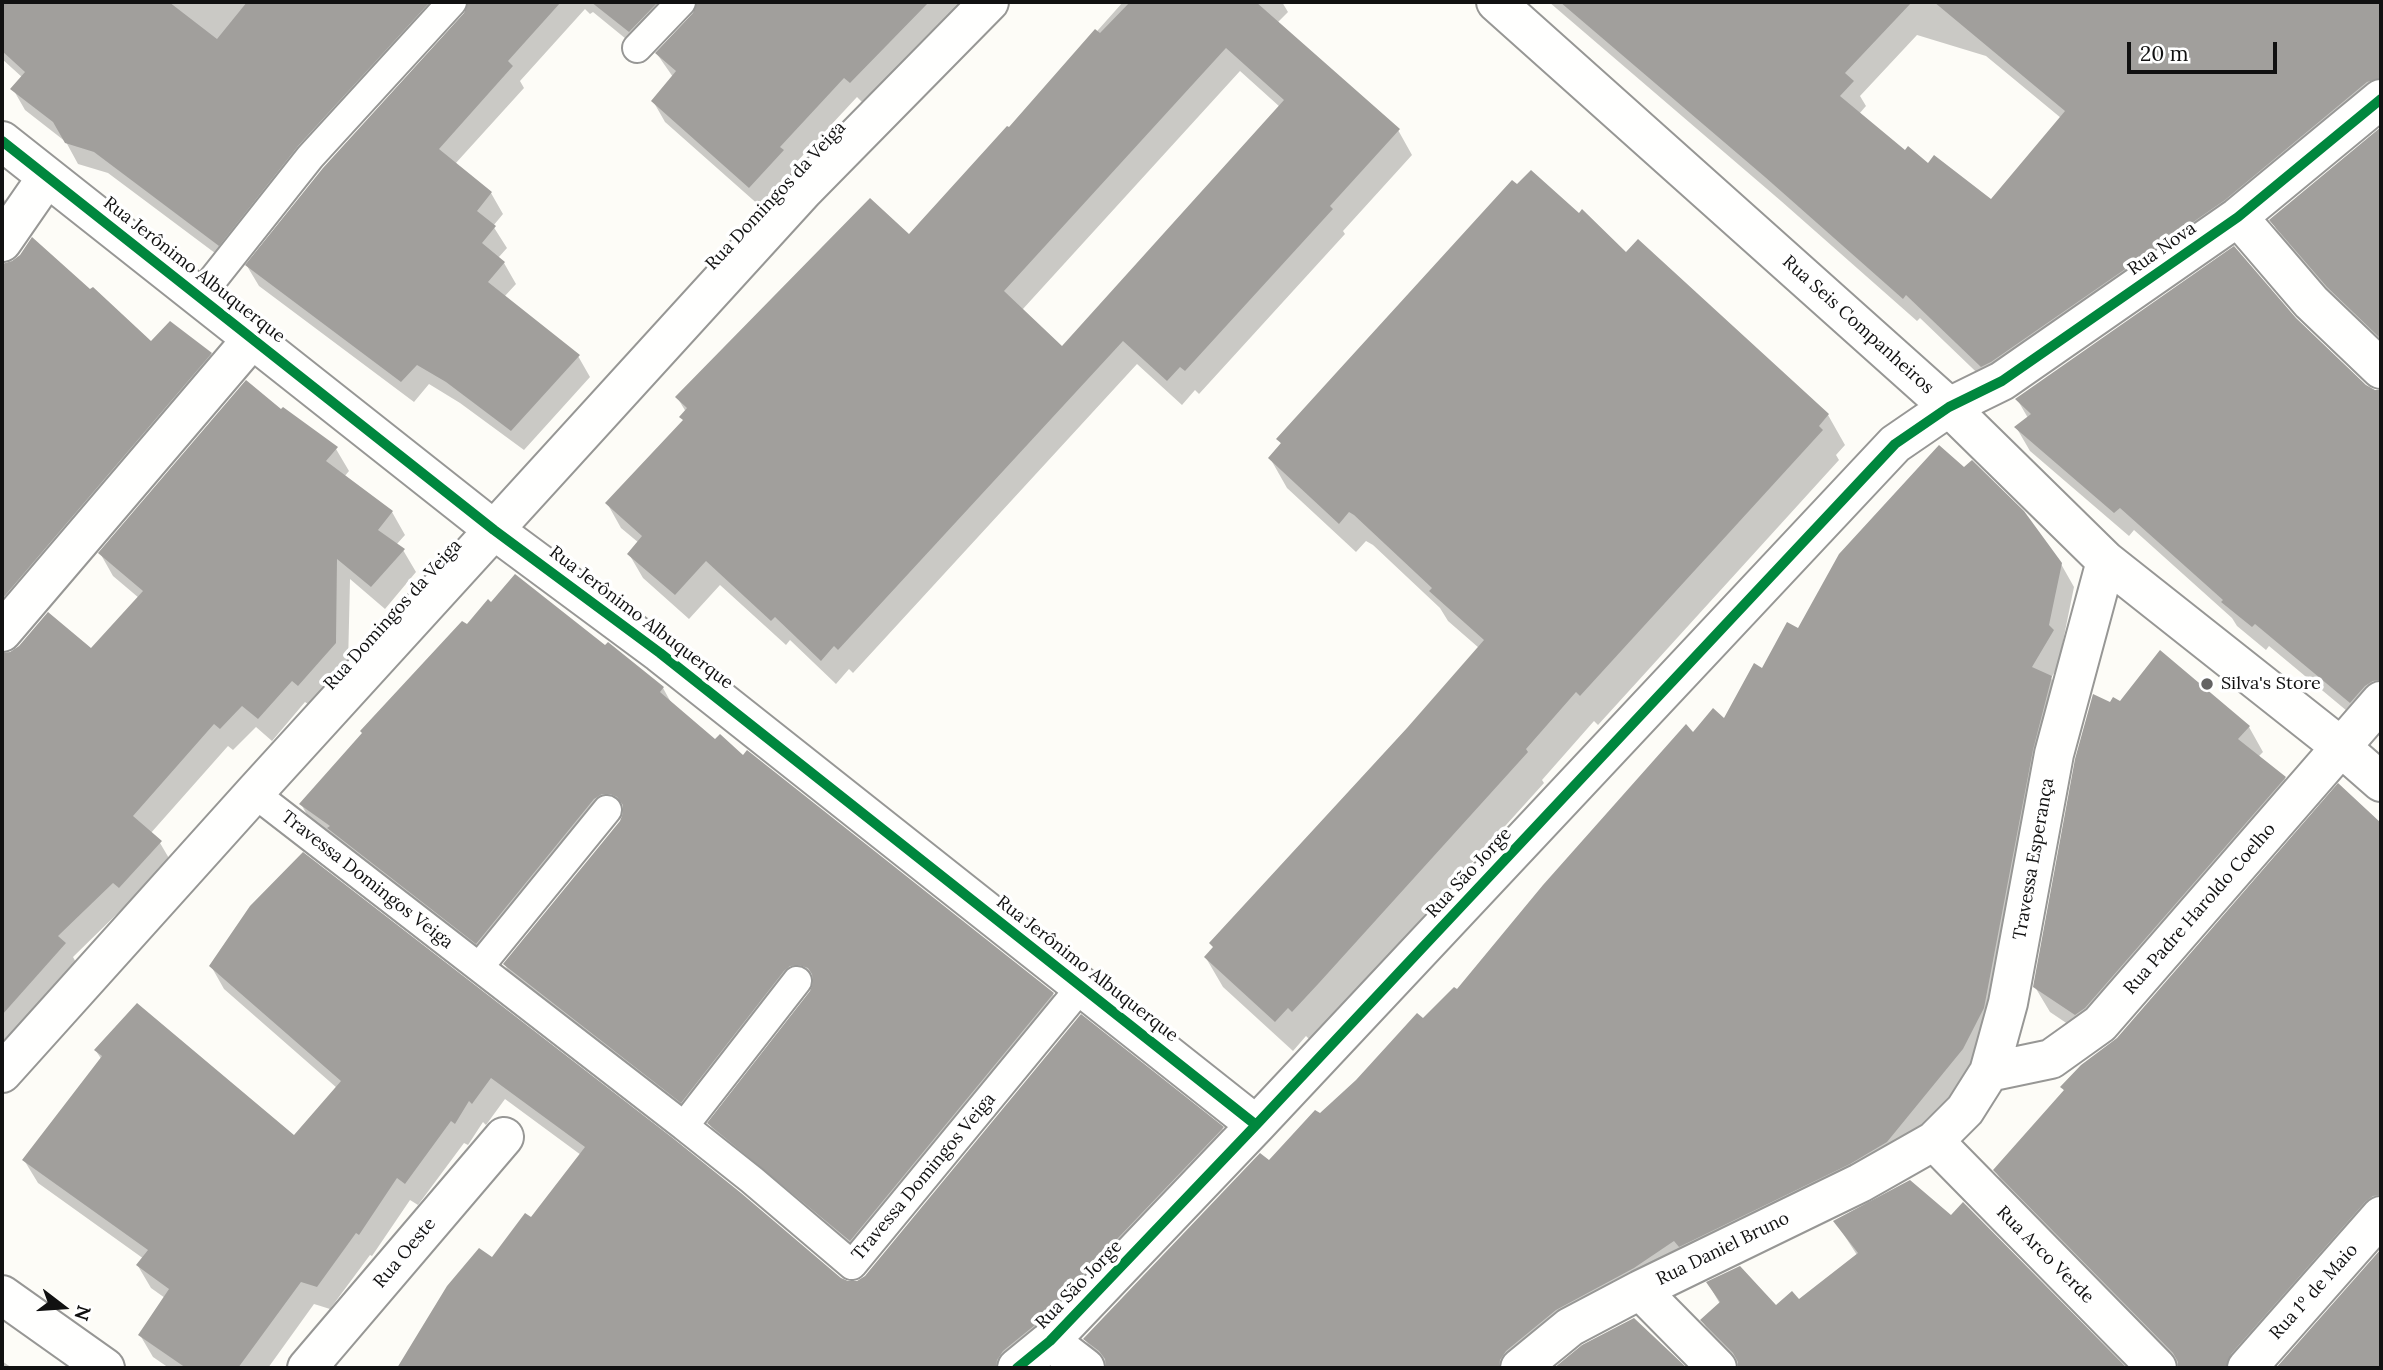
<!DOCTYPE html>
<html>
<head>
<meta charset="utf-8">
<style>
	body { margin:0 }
	#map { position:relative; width:2383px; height:1370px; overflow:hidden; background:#fdfcf7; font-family:Lora,serif }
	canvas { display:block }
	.frame { position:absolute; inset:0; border:4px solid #111; pointer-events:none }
	.north { position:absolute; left:28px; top:1272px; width:70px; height:70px; -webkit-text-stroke:5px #fff; paint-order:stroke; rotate:107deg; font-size:19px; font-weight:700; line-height:28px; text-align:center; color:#111 }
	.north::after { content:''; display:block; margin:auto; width:24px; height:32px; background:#111; clip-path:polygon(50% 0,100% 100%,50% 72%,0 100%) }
	.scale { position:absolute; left:2127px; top:42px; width:150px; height:32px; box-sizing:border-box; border:4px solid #111; border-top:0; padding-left:9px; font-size:21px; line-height:24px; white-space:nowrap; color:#111; -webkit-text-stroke:5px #fff; paint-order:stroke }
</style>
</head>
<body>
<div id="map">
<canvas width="2383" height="1370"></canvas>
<div class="frame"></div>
<div class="north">N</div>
<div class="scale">20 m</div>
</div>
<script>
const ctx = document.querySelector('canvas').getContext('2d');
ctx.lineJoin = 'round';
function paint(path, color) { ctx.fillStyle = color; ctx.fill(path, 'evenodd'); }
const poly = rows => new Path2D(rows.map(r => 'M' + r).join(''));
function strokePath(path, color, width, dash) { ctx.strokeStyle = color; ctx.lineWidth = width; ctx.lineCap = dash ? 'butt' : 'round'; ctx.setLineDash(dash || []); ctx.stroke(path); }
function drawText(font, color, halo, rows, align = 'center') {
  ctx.font = font + ' Lora,serif'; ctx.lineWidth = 7; ctx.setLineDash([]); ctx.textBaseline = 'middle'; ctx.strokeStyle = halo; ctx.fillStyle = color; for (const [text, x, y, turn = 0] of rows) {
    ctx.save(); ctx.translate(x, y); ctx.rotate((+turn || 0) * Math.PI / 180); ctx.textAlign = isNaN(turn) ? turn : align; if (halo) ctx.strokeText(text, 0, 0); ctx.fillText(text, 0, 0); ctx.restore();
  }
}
const shadow = poly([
	[2,2,962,2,863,103,857,97,792,167,795,172,761,207,665,122,653,101,673,77,657,54,699,6,689,6,642,52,593,12,590,14,585,9,520,81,524,88,455,164,491,193,503,214,493,226,507,248,498,258,504,263,516,284,504,297,578,356,590,377,524,450,460,403,429,384,414,402,259,286,247,266,466,14,470,6,460,6,231,265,108,173,78,164,66,142,25,110,13,89,23,78,2,59],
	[1123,2,1282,2,1288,12,1278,22,1398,130,1412,155,1343,231,1345,234,1199,394,1195,390,1182,405,1137,364,853,673,849,669,836,684,790,640,786,645,720,585,689,619,643,578,629,554,639,543,621,528,607,503,684,421,686,412,677,397,909,236,1009,130],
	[1240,71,1280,107,1063,348,1022,310],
	[1549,2,1686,2,1709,20,1726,2,1739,2,1781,40,1800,30,1827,2,2019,2,2089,64,2113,41,2081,2,2381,2,2381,106,1995,390,1920,318,1917,321,1781,201],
	[1917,35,1986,56,2061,118,1991,202,1906,152,1859,114,1866,106,1860,96],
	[2381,129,2381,348,2343,311,2285,244,2271,220],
	[2,196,17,220,2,243],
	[1638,241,1828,415,1845,445,1836,455,1839,460,1598,725,1594,721,1542,780,1544,783,1336,1013,1310,1040,1306,1036,1293,1051,1223,987,1206,958,1479,648,1448,621,1440,608,1373,545,1366,541,1356,552,1287,488,1270,458,1282,445,1278,439,1626,254],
	[13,263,151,344,210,354,223,375,2,634,2,524,11,514,2,505,2,265],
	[2293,317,2365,386,2376,392,2381,392,2381,708,2365,726,2269,646,2266,650,2237,626,2232,618,2134,530,2129,536,2030,451,2016,427,2028,418,2017,399],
	[282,412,336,449,349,471,344,477,392,512,405,535,396,545,403,550,416,572,385,609,350,579,348,666,312,707,305,702,272,741,256,727,233,750,228,746,150,834,160,843,173,865,132,909,127,904,73,957,78,966,29,1021,25,1018,2,1044,2,655,92,651,139,598,113,576,100,553],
	[2061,564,2074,587,2062,646,2066,654,2051,678,2064,700,1975,1072,1900,1165,1526,1368,1107,1368,1098,1361,1085,1339,1269,1163,1423,1020,1457,992,1694,734,1724,721,1762,671,1799,630],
	[467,626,606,648,663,688,673,706,715,742,743,757,747,752,1053,994,1067,1018,864,1264,723,1147,709,1123,814,987,804,989,695,1125,518,988,505,965,624,817,615,817,490,966,314,827,301,804],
	[2111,704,2120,704,2249,727,2263,752,2258,757,2285,778,2299,803,2090,1039,2050,1012,2035,987],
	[2338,786,2381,826,2381,1222,2250,1368,2180,1368,2008,1193,1995,1170,2065,1092,2062,1087,2118,1040],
	[252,907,848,1283,858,1282,1222,1128,1235,1151,1023,1368,399,1368,448,1287,492,1259,531,1220,581,1155,505,1099,486,1125,483,1122,468,1145,464,1143,418,1205,410,1200,372,1256,370,1255,330,1309,314,1304,268,1368,169,1368,153,1357,140,1335,165,1298,151,1288,138,1266,144,1259,38,1183,24,1160,102,1060,96,1051,294,1138,337,1088,224,989,211,966],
	[1963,1204,2124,1368,1740,1368,1715,1343,1702,1320,1720,1304,1708,1283,1776,1307,1799,1302,1857,1255,1835,1221,1951,1218],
	[2381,1251,2381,1368,2278,1368],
	[1634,1320,1683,1368,1557,1368,1583,1347],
	[2,1361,12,1368,2,1368]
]);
const building = poly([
	[2,2,169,2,217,39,247,2,430,2,298,146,219,246,94,152,65,143,53,122,10,89,25,72,2,51],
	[468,2,561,2,508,61,513,66,439,149,492,192,477,211,496,226,482,243,505,262,488,282,580,355,511,431,446,382,417,365,401,382,245,265,323,168,464,13],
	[591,2,658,2,629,32],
	[697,2,929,2,850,83,844,78,780,147,784,150,749,188,651,101,676,71,655,53,693,13],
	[1130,2,1256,2,1400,129,1330,206,1333,209,1185,371,1180,367,1167,381,1123,341,838,650,834,646,821,661,775,617,771,621,706,561,675,595,627,554,642,536,605,503,683,420,679,417,687,408,675,397,870,198,909,234,1007,126,1009,127,1095,29,1100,33],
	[1226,48,1284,100,1062,346,1004,291],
	[1560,2,1912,2,1845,73,1854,81,1840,96,1905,150,1908,146,1928,163,1934,155,1991,199,2065,111,1934,2,2381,2,2381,78,2367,82,2225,200,1991,362,1981,367,1906,295,1903,299,1765,177],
	[2381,127,2381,339,2327,287,2269,220],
	[1531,170,1579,213,1582,209,1626,252,1638,239,1829,414,1819,426,1823,430,1580,696,1576,692,1526,749,1528,752,1319,983,1292,1012,1288,1008,1275,1022,1204,957,1213,947,1209,943,1407,728,1484,640,1429,591,1432,588,1354,515,1349,512,1339,524,1268,458,1281,443,1276,439,1336,373,1512,180,1517,184],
	[32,237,90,289,93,287,151,341,170,321,212,353,2,599,2,264,12,261,20,255],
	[2234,246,2296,318,2366,385,2375,390,2381,390,2381,680,2373,681,2365,686,2350,703,2255,624,2252,627,2221,602,2223,600,2120,508,2114,513,2014,427,2031,414,2015,399],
	[246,380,281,409,283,407,338,447,326,461,393,511,378,530,405,549,371,587,337,559,336,643,298,686,292,681,258,719,242,706,220,729,214,724,133,816,162,841,119,888,113,883,58,936,66,943,2,1015,2,653,10,652,19,646,48,612,91,648,143,591,98,553],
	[1939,445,1964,467,1972,460,2024,511,2062,563,2049,625,2054,630,2032,667,2052,676,2033,750,1984,1008,1963,1049,1887,1142,1850,1164,1679,1247,1674,1241,1634,1268,1556,1310,1506,1351,1500,1360,1499,1368,1106,1368,1105,1359,1099,1351,1083,1339,1260,1153,1269,1160,1315,1110,1320,1113,1356,1080,1417,1013,1423,1018,1454,987,1457,989,1543,885,1686,724,1693,732,1713,708,1724,718,1754,663,1762,668,1787,622,1798,628,1839,554],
	[515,574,605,645,608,642,664,687,660,692,715,739,720,734,743,755,747,750,1054,993,850,1241,707,1123,810,991,813,983,812,974,808,968,799,965,790,966,784,971,681,1103,503,964,620,821,623,813,623,805,617,797,610,794,602,794,594,799,476,944,327,828,330,826,299,804,362,733,360,731,462,621,467,624,488,599,491,602],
	[2160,650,2250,726,2238,739,2286,777,2085,1008,2075,1015,2033,987,2075,759,2093,694,2110,702,2113,697,2120,701],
	[2338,783,2381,823,2381,1195,2373,1196,2365,1202,2231,1354,2226,1368,2178,1368,2178,1362,2173,1353,1993,1170,2064,1090,2060,1087,2081,1065,2117,1038],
	[303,852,674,1139,741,1193,841,1278,848,1281,857,1281,865,1276,1081,1014,1224,1127,1035,1325,1003,1351,997,1360,996,1368,397,1368,447,1286,479,1248,492,1257,525,1213,531,1217,585,1147,491,1078,472,1104,469,1101,455,1124,451,1121,405,1184,397,1178,359,1235,356,1233,317,1287,301,1282,238,1368,186,1368,138,1335,169,1289,136,1265,148,1250,22,1160,102,1056,94,1050,137,1003,294,1135,341,1081,209,966,250,906],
	[1910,1180,1951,1215,1963,1202,2127,1368,1738,1368,1738,1362,1733,1353,1700,1320,1720,1302,1706,1282,1740,1266,1776,1305,1792,1291,1799,1299,1858,1253,1833,1221],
	[2381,1249,2381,1368,2276,1368],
	[1634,1318,1687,1368,1554,1368,1582,1345]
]);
const service = poly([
	[637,48,681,2],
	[199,297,310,157,452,2],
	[254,793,684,1126],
	[479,967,607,810],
	[797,981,684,1126,752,1180,852,1265,1082,986]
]);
const minor = poly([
	[1496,2,1949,407,2106,561,2341,747,2381,782],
	[2,141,494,530,660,653,1256,1125],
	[2238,217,2311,302,2381,369],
	[2,242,47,177],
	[2,632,253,338],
	[1989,1072,2051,1059,2100,1024,2381,701],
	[2,1073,254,793,803,191,989,2],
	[1934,1141,2157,1368],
	[1640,1290,1717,1368],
	[2,1295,105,1368],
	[1050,1341,1085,1368],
	[307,1368,504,1137],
	[1017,1368,1050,1341,1256,1125,1895,444,1949,407,2002,381,2238,217,2381,99],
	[1520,1368,1570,1327,1640,1290,1860,1183,1934,1141,1965,1110,1989,1072,2008,1003,2054,754,2106,561],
	[2247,1368,2381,1216]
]);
const cycleway = poly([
	[2,141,494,530,660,653,1256,1125],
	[1017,1368,1050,1341,1256,1125,1895,444,1949,407,2002,381,2238,217,2381,99]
]);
const markers = [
	[2207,684,7,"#646362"]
];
const streetNames = [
	["Rua Domingos da Veiga",776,196,-47],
	["Rua Nova",2162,249,-35],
	["Rua Jerônimo Albuquerque",194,270,38],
	["Rua Seis Companheiros",1858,325,42],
	["Rua Domingos da Veiga",393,615,-48],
	["Rua Jerônimo Albuquerque",641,618,37],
	["Travessa Esperança",2034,859,-80],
	["Rua São Jorge",1469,873,-47],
	["Travessa Domingos Veiga",367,880,38],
	["Rua Padre Haroldo Coelho",2200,909,-49],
	["Rua Jerônimo Albuquerque",1087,969,38],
	["Travessa Domingos Veiga",924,1177,-50],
	["Rua Daniel Bruno",1723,1249,-26],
	["Rua Oeste",405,1253,-50],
	["Rua Arco Verde",2045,1255,45],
	["Rua São Jorge",1079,1285,-46],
	["Rua 1º de Maio",2314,1292,-48]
];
const poiNames = [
	["Silva's Store",2221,684]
];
paint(shadow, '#0003');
paint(building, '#a19f9c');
strokePath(service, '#979795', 32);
strokePath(minor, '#979795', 42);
strokePath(service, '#fffffe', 28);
strokePath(minor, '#fffffe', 38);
strokePath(cycleway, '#00873e', 10);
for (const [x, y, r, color] of markers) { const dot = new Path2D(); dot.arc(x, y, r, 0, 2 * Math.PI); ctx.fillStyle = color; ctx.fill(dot); strokePath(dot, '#fff', 2.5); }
drawText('18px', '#111', '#fff', streetNames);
drawText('18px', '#111', '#fff', poiNames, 'left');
</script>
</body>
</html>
